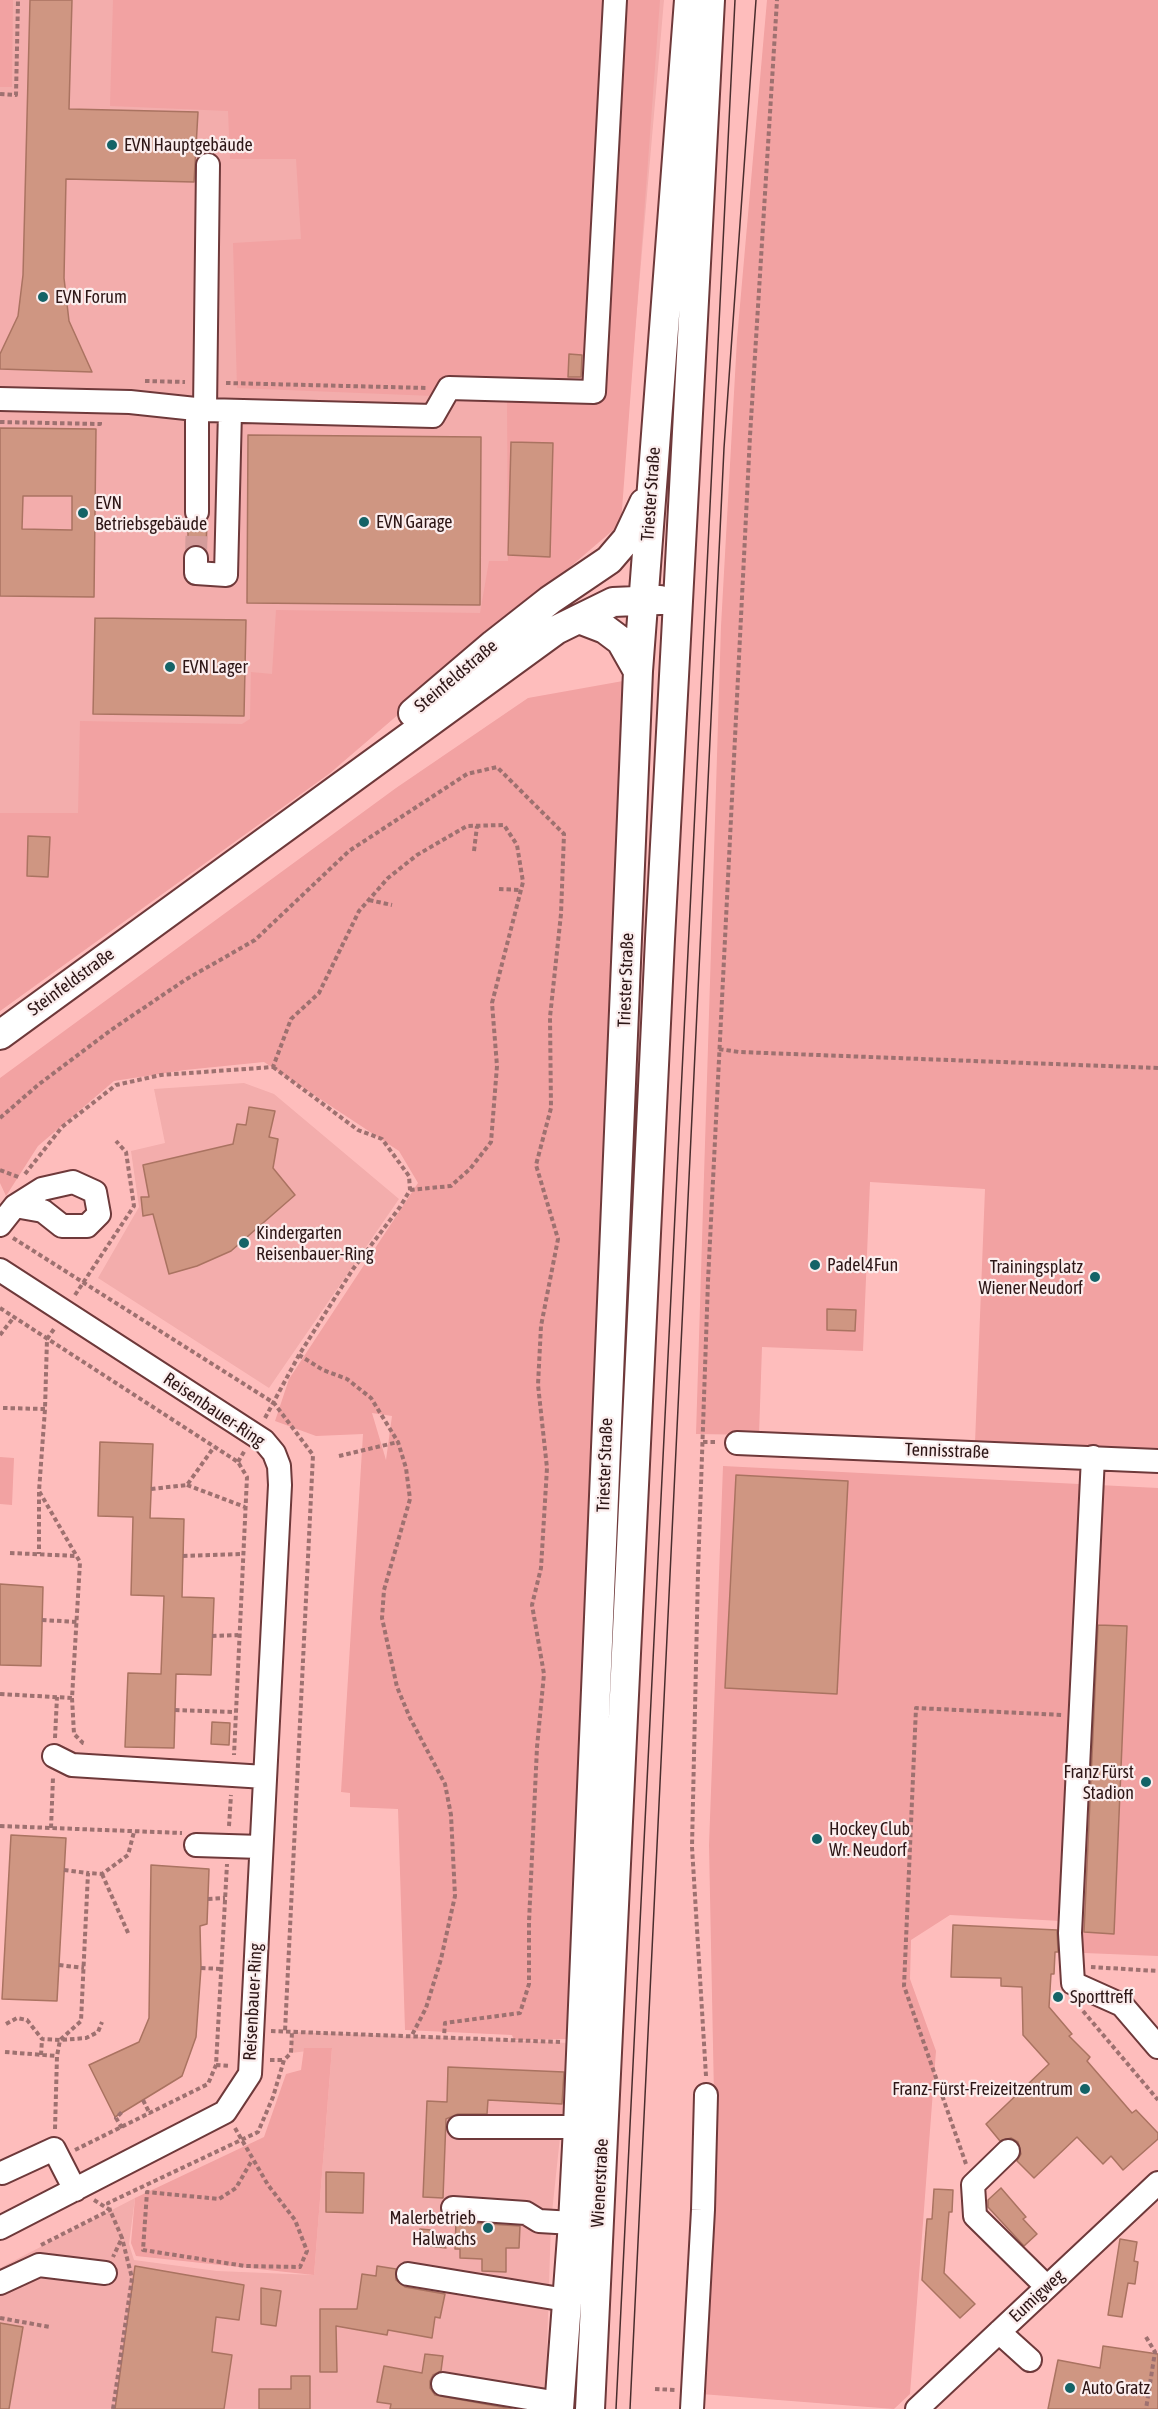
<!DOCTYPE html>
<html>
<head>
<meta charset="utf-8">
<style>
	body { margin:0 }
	canvas { display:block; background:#febdbc }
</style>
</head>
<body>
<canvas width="1158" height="2409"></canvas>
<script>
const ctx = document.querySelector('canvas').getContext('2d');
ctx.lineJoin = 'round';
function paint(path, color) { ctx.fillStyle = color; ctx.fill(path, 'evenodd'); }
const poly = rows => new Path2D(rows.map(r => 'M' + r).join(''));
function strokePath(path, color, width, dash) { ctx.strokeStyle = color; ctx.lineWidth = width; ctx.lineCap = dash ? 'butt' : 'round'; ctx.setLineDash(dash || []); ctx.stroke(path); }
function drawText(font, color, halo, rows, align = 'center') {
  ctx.font = font + ' "Asap Condensed",sans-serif'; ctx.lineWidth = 4.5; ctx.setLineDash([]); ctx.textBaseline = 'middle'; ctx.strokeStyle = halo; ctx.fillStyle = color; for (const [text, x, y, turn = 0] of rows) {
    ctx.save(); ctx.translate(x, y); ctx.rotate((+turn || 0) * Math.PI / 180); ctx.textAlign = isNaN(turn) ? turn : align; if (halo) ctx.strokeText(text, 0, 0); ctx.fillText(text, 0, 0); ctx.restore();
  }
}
const built = poly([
	[0,0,664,0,618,526,330,773,0,1011],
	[244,1083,274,1094,399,1199,269,1388,98,1278,139,1207,131,1151,165,1143,154,1089],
	[292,2032,570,2043,551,2222,545,2409,0,2409,0,2268,135,2198,129,2244,134,2260,217,2271,314,2275,332,2048,291,2053]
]);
const green = poly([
	[0,0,13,0,12,87,0,87],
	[113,0,660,0,621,523,330,773,0,1011,0,813,78,813,80,721,242,724,250,719,251,672,272,674,276,610,480,613,489,561,508,561,507,399,237,388,233,243,301,239,296,159,230,159,228,111,110,106],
	[767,0,1158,0,1158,1450,975,1443,985,1189,870,1182,863,1351,762,1347,759,1435,696,1434,721,626,737,339],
	[623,681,569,2039,514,2040,512,2035,405,2030,398,1809,350,1807,350,1793,341,1792,363,1434,316,1436,275,1421,289,1379,418,1183,399,1151,264,1062,185,1070,114,1081,38,1146,6,1196,0,1183,0,1078,396,788,528,698],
	[372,1413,392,1416,386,1460],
	[0,1457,14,1458,12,1505,0,1504],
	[723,1466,1158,1488,1158,1956,1060,1952,1061,1921,950,1915,911,1940,910,1979,936,2051,910,2394,894,2409,701,2394,714,2096,709,1845],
	[304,2048,332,2048,314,2275,136,2256,131,2243,135,2198,264,2137,286,2074,301,2070]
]);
const building = poly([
	[30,0,72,0,69,109,198,112,194,182,66,179,64,278,69,321,92,372,0,369,0,354,18,316,23,275,30,0],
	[569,354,582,355,581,377,568,377,569,354],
	[0,428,96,429,94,597,0,596,0,428],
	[23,496,72,496,72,530,22,529,23,496],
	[248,435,481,437,480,605,247,603,248,435],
	[511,442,553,443,550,557,508,555,511,442],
	[207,521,206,550,197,545,188,548,188,522,198,525,207,521],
	[95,618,246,620,244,716,93,714,95,618],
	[28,836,50,837,48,877,27,876,28,836],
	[249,1107,275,1111,269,1137,278,1139,273,1168,295,1195,231,1251,197,1266,169,1274,153,1214,143,1216,141,1197,149,1197,143,1165,233,1144,237,1124,246,1125,249,1107],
	[827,1309,856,1310,855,1331,827,1330,827,1309],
	[100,1442,153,1444,150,1518,184,1519,182,1597,214,1598,211,1675,176,1674,174,1748,125,1747,128,1673,161,1674,164,1596,131,1595,133,1517,98,1516,100,1442],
	[736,1475,848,1481,837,1694,725,1688,736,1475],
	[0,1584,43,1587,41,1666,0,1665,0,1584],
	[1098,1625,1127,1626,1114,1934,1084,1932,1098,1625],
	[212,1722,230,1723,229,1745,211,1744,212,1722],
	[11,1835,66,1838,57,2001,2,1999,11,1835],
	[151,1865,209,1869,207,1924,200,1926,201,1968,196,2037,182,2076,115,2117,89,2065,139,2042,149,2018,151,1865],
	[953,1925,1057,1930,1058,1952,1055,1952,1054,1974,1051,1974,1049,2007,1072,2034,1069,2036,1090,2057,1087,2061,1132,2113,1136,2110,1158,2133,1158,2139,1123,2170,1111,2156,1103,2164,1077,2137,1034,2178,1017,2161,1021,2154,1018,2142,1011,2138,1000,2141,986,2124,1049,2064,1023,2035,1022,1987,1001,1986,1001,1978,951,1977,953,1925],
	[448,2067,564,2072,562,2104,488,2100,487,2114,458,2114,446,2119,443,2198,423,2197,427,2101,447,2102,448,2067],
	[326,2172,364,2173,363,2213,326,2212,326,2172],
	[1001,2188,1026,2217,1023,2219,1037,2234,1024,2246,988,2207,988,2200,1001,2188],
	[934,2189,953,2190,952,2212,949,2212,944,2273,975,2304,960,2318,922,2280,927,2219,932,2219,934,2189],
	[456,2222,520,2226,519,2248,506,2248,506,2272,482,2271,482,2259,460,2258,460,2249,455,2249,456,2222],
	[420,2229,431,2230,446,2248,420,2245,420,2229],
	[1120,2239,1137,2242,1134,2261,1138,2262,1135,2284,1128,2283,1122,2317,1108,2315,1120,2239],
	[135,2266,244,2285,239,2320,216,2317,212,2352,232,2355,224,2409,115,2409,135,2266],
	[377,2266,396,2269,396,2280,405,2287,445,2294,440,2318,435,2317,432,2338,388,2330,387,2335,336,2326,337,2372,320,2372,320,2309,357,2309,362,2274,376,2276,377,2266],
	[261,2288,281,2291,276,2326,261,2324,261,2288],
	[0,2323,23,2327,9,2409,0,2409,0,2323],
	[1103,2346,1158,2354,1158,2409,1048,2409,1058,2360,1100,2368,1103,2346],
	[425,2354,443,2356,441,2371,433,2375,430,2381,430,2388,435,2395,512,2409,390,2409,391,2404,377,2402,384,2366,422,2373,425,2354],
	[291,2376,310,2376,310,2409,259,2409,259,2389,291,2389,291,2376]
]);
const minorTunnel = poly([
	[196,558,197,512]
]);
const path = poly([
	[0,94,16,95,18,0],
	[145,381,185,382],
	[226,383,428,388],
	[0,422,100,424,100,420],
	[474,851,477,826],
	[499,889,521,890],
	[369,900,392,905],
	[719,1049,739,1052,1158,1068],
	[273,1067,358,1130,382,1139,409,1176,410,1190,400,1207,353,1269,299,1355,323,1370,347,1379,371,1398,398,1442,406,1468,410,1499,384,1590,382,1618,397,1687,410,1718,445,1784,451,1815,455,1896,441,1959,426,2008,412,2035],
	[0,1118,38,1085,111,1030,185,980,255,940,349,851,467,774,497,767,564,834,561,914,550,1017,551,1108,536,1165,558,1239,541,1326,538,1385,547,1468,541,1568,532,1605,544,1674,537,1747,529,1922,529,1984,520,2013,445,2023,444,2036],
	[0,1170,21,1178],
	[25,1174,62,1127,116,1085,161,1075,273,1067,291,1019,319,993,359,911,388,878,417,855,467,826,504,825,517,845,523,882,492,1003,497,1066,491,1142,470,1169,451,1186,410,1190],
	[13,1238,274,1403,313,1455,285,2031],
	[75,1295,134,1206,126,1152,116,1141],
	[0,1308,238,1462,247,1477,234,1755],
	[0,1335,14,1317],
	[3,1408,45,1409],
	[265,1418,299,1355],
	[703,1442,717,1442],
	[339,1456,398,1442],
	[238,1462,245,1450],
	[187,1485,245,1507],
	[151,1489,187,1485,214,1447],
	[39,1492,39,1554],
	[10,1553,77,1556],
	[183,1556,243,1554],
	[42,1620,77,1622],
	[212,1636,238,1635],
	[0,1694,72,1698,80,1562,39,1491,45,1409,47,1339,54,1329],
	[72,1698,74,1734,83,1743,86,1744],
	[175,1710,235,1712],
	[55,1738,57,1697],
	[0,1826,182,1833],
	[229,1826,231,1795],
	[51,1828,53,1778],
	[64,1870,88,1873],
	[102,1874,129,1935],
	[208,1899,225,1898],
	[59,1965,84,1968],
	[1091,1967,1158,1971],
	[201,1968,221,1969],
	[1083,2011,1158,2100],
	[6,2024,17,2018,27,2020,42,2039,60,2040,86,2038,98,2032,102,2022],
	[271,2031,560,2042],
	[5,2052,57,2056],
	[41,2055,42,2039],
	[270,2060,284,2060],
	[216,2065,230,2066],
	[706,2076,692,1847,698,1572,708,1281,750,436,777,0],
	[143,2100,150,2114],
	[122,2128,116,2118,122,2112],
	[235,2128,268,2185,295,2220,307,2251,300,2267,245,2266,143,2250,147,2192,219,2199,236,2188,252,2160],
	[55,2129,57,2056,60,2040,81,2021,88,1873,102,1874,128,1855,134,1832],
	[75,2150,208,2084,216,2065,227,1864],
	[966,2164,904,1986,916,1708,1063,1715],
	[94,2200,110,2210,122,2238,113,2257],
	[41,2245,110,2210,108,2203,258,2132,273,2097,284,2060,291,2053,292,2032],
	[0,2318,50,2327],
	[1146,2337,1155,2352,1146,2409],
	[655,2389,675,2390],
	[113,2409,132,2278,122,2238]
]);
const minor = poly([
	[0,399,130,402,205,410,433,416,449,388,594,392,615,0],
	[205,410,208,165],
	[197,512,197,410],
	[196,558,196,573,226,575,230,411],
	[0,1225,15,1206,42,1189,73,1182,95,1192,99,1214,87,1226,62,1226,43,1211,15,1206],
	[0,1270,264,1441,274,1453,279,1466,280,1485,250,2074,225,2112,0,2228],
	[737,1443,1158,1461],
	[1093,1457,1070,1933,1073,1983,1122,2005,1158,2047],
	[54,1756,72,1765,265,1777],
	[196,1845,261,1847],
	[459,2127,578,2127],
	[1008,2151,973,2185,975,2216,1047,2287],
	[2,2173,54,2149,75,2190],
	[453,2208,526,2213,539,2221,573,2223],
	[408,2274,566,2300],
	[0,2283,39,2265,105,2273],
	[999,2332,1030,2360],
	[443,2384,559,2403],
	[692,2409,703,2210,706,2095],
	[917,2409,1158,2183]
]);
const major = poly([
	[579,619,605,629,621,641,638,671],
	[413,713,494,644,550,600,609,560,627,539,644,503],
	[0,1035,556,630,613,602,660,600],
	[559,2409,573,2223,578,2127,638,671,689,0],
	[590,2409,660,939,710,0]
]);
const tram = poly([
	[616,2409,735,0],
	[630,2409,724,448,756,0]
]);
const markers = [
	[112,145,6,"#146367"],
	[43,297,6,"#146367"],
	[83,513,6,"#146367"],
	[364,522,6,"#146367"],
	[170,667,6,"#146367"],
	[244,1243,6,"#146367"],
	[815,1265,6,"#146367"],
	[1095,1277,6,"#146367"],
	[1146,1782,6,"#146367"],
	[817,1839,6,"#146367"],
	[1058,1997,6,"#146367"],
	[1085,2089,6,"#146367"],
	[488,2228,6,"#146367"],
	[1070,2388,6,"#146367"]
];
const poiNames = [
	["EVN Hauptgebäude",124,145],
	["EVN Forum",55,297],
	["EVN",95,503],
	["Betriebsgebäude",95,524],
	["EVN Garage",376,522],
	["EVN Lager",182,667],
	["Kindergarten",256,1233],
	["Reisenbauer-Ring",256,1254],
	["Padel4Fun",827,1265],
	["Trainingsplatz",1083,1267,"right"],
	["Wiener Neudorf",1083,1288,"right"],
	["Franz Fürst",1134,1772,"right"],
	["Stadion",1134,1793,"right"],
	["Hockey Club",829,1829],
	["Wr. Neudorf",829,1850],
	["Sporttreff",1070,1997],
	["Franz-Fürst-Freizeitzentrum",1073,2089,"right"],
	["Malerbetrieb",476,2218,"right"],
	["Halwachs",476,2239,"right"],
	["Auto Gratz",1082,2388]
];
const streetNames = [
	["Triester Straße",651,494,-86],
	["Steinfeldstraße",456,676,-40],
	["Triester Straße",626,980,-88],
	["Steinfeldstraße",71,982,-36],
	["Reisenbauer-Ring",214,1410,34],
	["Tennisstraße",947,1451,2],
	["Triester Straße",605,1465,-88],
	["Reisenbauer-Ring",253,2002,-87],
	["Wienerstraße",600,2183,-87],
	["Eumigweg",1037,2296,-43]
];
paint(built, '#f3adac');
paint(green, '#f2a2a2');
paint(building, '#cf9682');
strokePath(building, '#aa7361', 1.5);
strokePath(minorTunnel, '#d49c9b', 22, [22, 11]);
strokePath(minor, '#6e393a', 26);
strokePath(major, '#6e393a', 32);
strokePath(path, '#9e7170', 4, [4.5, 3]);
strokePath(minor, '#fff', 22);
strokePath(major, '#fff', 28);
strokePath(tram, '#492d2d', 1.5);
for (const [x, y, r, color] of markers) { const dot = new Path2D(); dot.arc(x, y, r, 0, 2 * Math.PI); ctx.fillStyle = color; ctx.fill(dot); strokePath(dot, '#fbeded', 2); }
drawText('18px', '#2d1616', '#fbeded', poiNames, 'left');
drawText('18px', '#2d1616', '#fbeded', streetNames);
</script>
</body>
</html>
